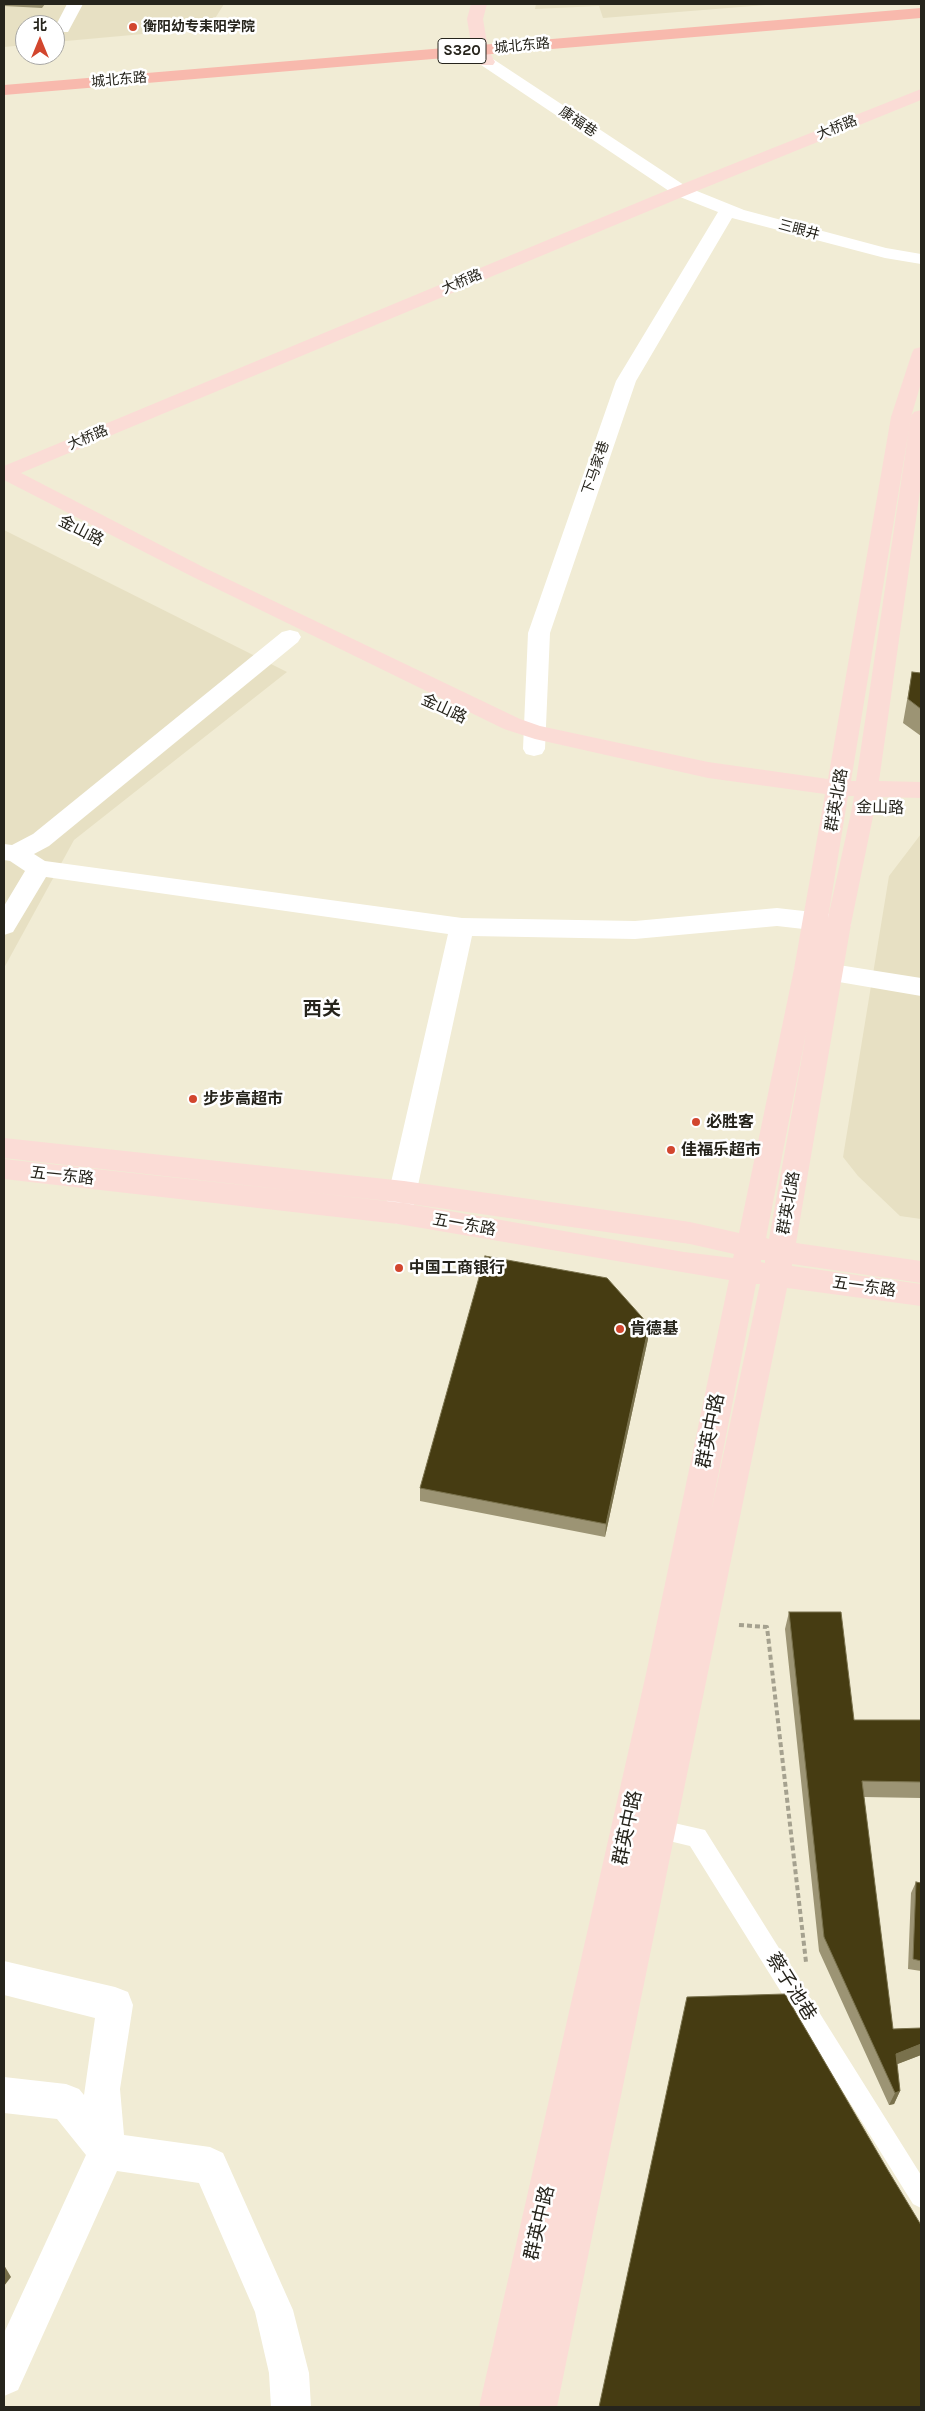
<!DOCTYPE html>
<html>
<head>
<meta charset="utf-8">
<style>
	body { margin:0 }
	#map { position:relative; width:925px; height:2411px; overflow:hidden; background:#f1ecd5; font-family:Karla,"Noto Sans SC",sans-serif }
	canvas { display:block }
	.frame { position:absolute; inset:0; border:5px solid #26241c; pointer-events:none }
	.north { position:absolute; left:15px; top:15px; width:50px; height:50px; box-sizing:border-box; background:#fff; border:1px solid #a8a7a4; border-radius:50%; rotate:0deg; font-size:14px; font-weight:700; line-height:20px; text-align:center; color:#26241c }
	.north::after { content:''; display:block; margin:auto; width:18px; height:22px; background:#d2462e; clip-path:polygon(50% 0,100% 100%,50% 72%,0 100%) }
</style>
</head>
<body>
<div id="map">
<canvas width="925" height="2411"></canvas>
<div class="frame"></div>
<div class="north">北</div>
</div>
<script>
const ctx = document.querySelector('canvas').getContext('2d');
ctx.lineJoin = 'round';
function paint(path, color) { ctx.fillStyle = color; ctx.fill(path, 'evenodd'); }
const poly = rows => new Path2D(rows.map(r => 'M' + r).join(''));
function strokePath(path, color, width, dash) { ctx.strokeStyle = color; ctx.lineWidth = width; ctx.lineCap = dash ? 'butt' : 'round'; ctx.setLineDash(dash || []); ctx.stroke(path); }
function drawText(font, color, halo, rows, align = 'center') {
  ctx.font = font + ' Karla,"Noto Sans SC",sans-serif'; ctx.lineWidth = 5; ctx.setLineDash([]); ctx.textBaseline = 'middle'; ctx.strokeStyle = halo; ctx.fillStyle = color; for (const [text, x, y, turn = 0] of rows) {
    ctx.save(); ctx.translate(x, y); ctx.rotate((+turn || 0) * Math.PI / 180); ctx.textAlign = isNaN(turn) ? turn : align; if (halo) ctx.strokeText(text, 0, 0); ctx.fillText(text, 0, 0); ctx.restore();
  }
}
const built = poly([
	[4,4,224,4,209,28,55,42,55,25,25,25,25,45,4,47],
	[536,4,778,4,603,18,599,6,535,9],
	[4,530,287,672,74,840,4,968],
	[921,834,921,1219,900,1216,858,1176,843,1157,889,876]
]);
const path = poly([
	[739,1625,767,1627,806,1962]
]);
const lane = poly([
	[652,1818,705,1830,921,2175,921,2208,913,2204,690,1846,644,1835,641,1828,644,1821,652,1818]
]);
const street = poly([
	[67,4,83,4,68,32,56,32,55,27,67,4],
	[487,57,493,59,687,187,744,210,886,248,921,254,921,264,885,258,732,218,636,381,550,633,545,749,542,754,534,756,526,754,523,749,528,633,616,381,718,212,675,195,481,65,479,62,487,57],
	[290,630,298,632,301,637,298,642,49,846,34,854,45,861,462,918,635,921,777,908,839,915,848,918,851,924,848,930,839,933,777,926,635,939,472,936,412,1213,408,1221,398,1224,388,1221,384,1213,448,934,46,877,13,932,4,935,4,906,25,871,10,861,4,860,4,844,12,845,33,834,282,632,290,630],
	[807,960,921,978,921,996,798,975,794,969,798,963,807,960],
	[4,1961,115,1987,128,1992,133,2005,120,2089,124,2135,210,2147,223,2153,293,2310,309,2373,311,2407,271,2407,269,2373,255,2312,199,2183,117,2171,18,2390,4,2396,4,2333,86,2155,57,2119,4,2113,4,2077,66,2084,79,2089,84,2095,95,2018,4,1995,4,1961]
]);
const secondary = poly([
	[471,4,487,4,483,19,488,49,495,62,493,65,481,65,472,49,467,19,471,4],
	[921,89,921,100,687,195,21,473,207,569,520,719,540,726,708,762,828,779,891,417,912,353,914,349,921,347,921,383,911,417,851,781,856,781,911,416,914,412,921,410,921,484,879,781,921,782,921,798,877,797,851,924,796,1243,921,1261,921,1283,792,1264,792,1266,921,1284,921,1306,787,1288,557,2407,479,2407,646,1674,729,1280,398,1224,4,1179,4,1159,398,1202,684,1252,733,1258,734,1254,690,1244,404,1203,4,1158,4,1138,404,1181,690,1222,739,1233,794,969,825,794,708,778,535,739,504,729,193,577,4,480,4,466,675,187,921,89],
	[848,796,854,796,852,808,828,918,848,796],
	[807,1029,769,1239,766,1238,807,1029],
	[761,1260,765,1260,765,1263,761,1262,761,1260],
	[756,1284,760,1284,711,1512,756,1284]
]);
const primary = poly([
	[921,8,921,18,4,95,4,85,921,8]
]);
const wall = poly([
	[4,4,45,4,42,8,4,6],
	[912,672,921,673,921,736,903,723],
	[648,1339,605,1537,420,1501,420,1488],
	[789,1612,854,1720,921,1720,921,1798,864,1797,893,2029,921,2028,921,2055,897,2064,900,2091,894,2104,889,2105,819,1951,785,1629],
	[916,1882,921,1883,921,1971,908,1969,911,1893]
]);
const shadedWall = poly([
	[649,1325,648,1339,605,1537,606,1524],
	[921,2044,921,2055,890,2067,896,2054],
	[900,2091,894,2104,889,2105,895,2093],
	[4,2265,11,2277,4,2286]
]);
const building = poly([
	[912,672,921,673,921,709,908,699,912,672],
	[485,1256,607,1278,649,1325,606,1524,420,1488,485,1256],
	[789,1612,841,1612,854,1720,921,1720,921,1782,862,1781,893,2029,921,2028,921,2044,896,2054,900,2091,895,2093,824,1937,789,1612],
	[916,1882,921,1883,921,1961,913,1959,916,1882],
	[785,1994,889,2172,921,2225,921,2407,599,2407,687,1997,785,1994]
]);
const markers = [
	[133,27,5,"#d2462e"],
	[193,1099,5,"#d2462e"],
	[696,1122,5,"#d2462e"],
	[671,1150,5,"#d2462e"],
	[399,1268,5,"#d2462e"],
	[620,1329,5,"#d2462e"]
];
const farPoinames = [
	["衡阳幼专耒阳学院",143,27]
];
const farStreetnames = [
	["城北东路",522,46,-5],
	["城北东路",119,80,-5],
	["康福巷",578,122,34],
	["大桥路",837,128,-22],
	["三眼井",799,230,15],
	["大桥路",462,282,-23],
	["大桥路",88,438,-23],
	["下马家巷",596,468,-71]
];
const shields = [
	[462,51,48]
];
const shieldNames = [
	["S320",462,51]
];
const streetNames = [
	["金山路",81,531,27],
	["金山路",444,709,25],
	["群英北路",837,800,-80],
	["金山路",880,808,1],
	["五一东路",62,1176,6],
	["群英北路",789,1203,-80],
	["五一东路",464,1225,10],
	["五一东路",864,1287,8]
];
const poiNames = [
	["步步高超市",203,1099],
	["必胜客",706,1122],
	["佳福乐超市",681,1150],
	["中国工商银行",409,1268],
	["肯德基",630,1329]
];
const quarterNames = [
	["西关",322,1010]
];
const nearStreetnames = [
	["群英中路",711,1431,-79],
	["群英中路",628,1828,-78],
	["蔡子池巷",791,1987,58],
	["群英中路",540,2223,-77]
];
paint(built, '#e7e0c3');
strokePath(path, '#a5a18f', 4, [5, 3]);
paint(lane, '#fff');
paint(street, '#fff');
paint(secondary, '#fbdcd6');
paint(primary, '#f8b9ad');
paint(wall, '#9c9474');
paint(shadedWall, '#79714c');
paint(building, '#463c12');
strokePath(building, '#79714c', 1);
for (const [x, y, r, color] of markers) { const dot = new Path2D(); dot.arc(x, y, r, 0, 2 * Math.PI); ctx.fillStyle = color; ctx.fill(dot); strokePath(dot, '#fff', 2); }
drawText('bold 14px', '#26241c', '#fff', farPoinames, 'left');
drawText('14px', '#26241c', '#fff', farStreetnames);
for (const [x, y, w] of shields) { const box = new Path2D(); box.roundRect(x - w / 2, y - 12.5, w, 25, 4); ctx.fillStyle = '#fff'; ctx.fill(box); strokePath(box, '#26241c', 1); }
drawText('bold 15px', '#26241c', null, shieldNames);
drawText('16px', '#26241c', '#fff', streetNames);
drawText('bold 16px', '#26241c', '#fff', poiNames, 'left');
drawText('bold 19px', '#26241c', '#fff', quarterNames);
drawText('19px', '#26241c', '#fff', nearStreetnames);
</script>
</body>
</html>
